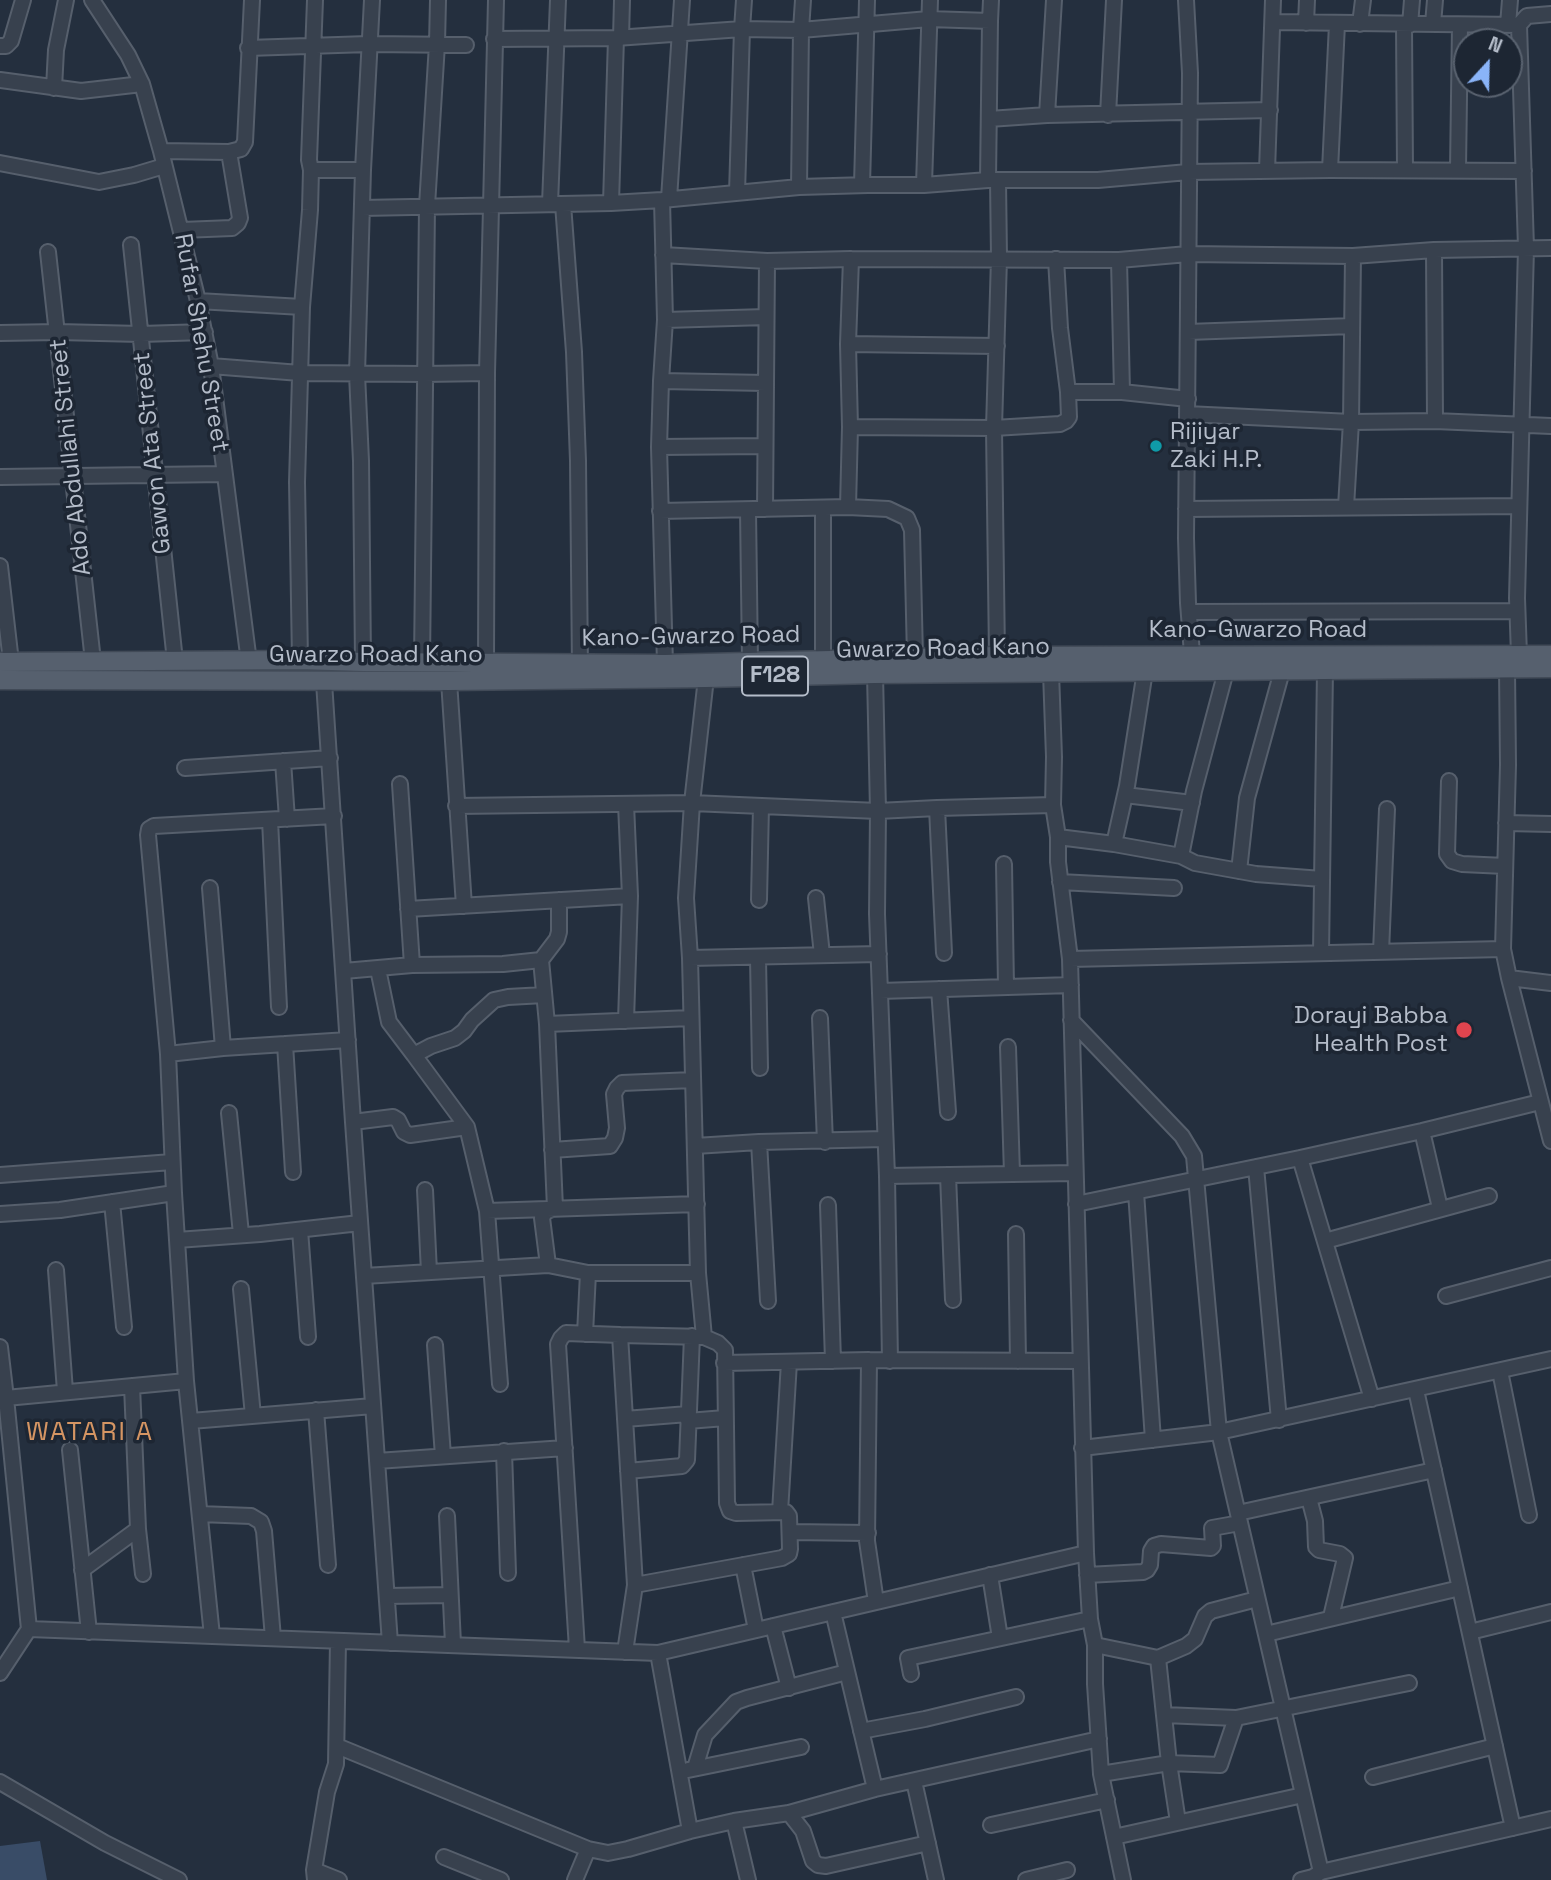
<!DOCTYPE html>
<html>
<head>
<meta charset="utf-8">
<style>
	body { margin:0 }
	#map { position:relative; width:1551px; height:1880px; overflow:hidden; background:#242f3e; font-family:"Space Grotesk",sans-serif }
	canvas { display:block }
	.north { position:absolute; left:1453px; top:28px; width:70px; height:70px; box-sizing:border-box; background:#1d2633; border:2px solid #59626f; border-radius:50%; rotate:22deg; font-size:19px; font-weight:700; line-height:28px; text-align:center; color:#b4bcc9 }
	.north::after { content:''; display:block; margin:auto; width:24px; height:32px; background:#8ab4f8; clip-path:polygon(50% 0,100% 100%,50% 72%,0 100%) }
</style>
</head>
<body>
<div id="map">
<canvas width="1551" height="1880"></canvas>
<div class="north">N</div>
</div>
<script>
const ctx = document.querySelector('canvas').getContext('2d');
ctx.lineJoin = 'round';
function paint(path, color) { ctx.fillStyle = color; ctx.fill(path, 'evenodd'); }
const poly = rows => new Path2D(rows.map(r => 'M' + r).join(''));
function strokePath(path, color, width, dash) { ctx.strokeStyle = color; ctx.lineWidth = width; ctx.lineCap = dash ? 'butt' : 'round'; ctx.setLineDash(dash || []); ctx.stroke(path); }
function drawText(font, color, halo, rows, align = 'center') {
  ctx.font = font + ' "Space Grotesk",sans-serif'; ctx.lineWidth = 7; ctx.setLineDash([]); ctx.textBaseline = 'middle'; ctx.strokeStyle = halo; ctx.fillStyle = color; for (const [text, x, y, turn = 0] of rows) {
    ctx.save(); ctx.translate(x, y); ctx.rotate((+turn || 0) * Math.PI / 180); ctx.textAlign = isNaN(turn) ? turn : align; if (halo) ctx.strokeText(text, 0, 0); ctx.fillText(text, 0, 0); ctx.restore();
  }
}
const water = poly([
	[40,1841,47,1880,0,1880,0,1846]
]);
const minor = poly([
	[92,0,128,55,142,84,161,151,198,301,211,366,249,662],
	[1186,0,1190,73,1186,538,1188,603,1192,654],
	[990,21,991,0],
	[1274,22,1519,25],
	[1306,23,1307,0],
	[1360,24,1363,0],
	[1433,24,1435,0],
	[1404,25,1405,170],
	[1410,25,1412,0],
	[1508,25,1510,0],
	[621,38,622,0],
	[494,39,616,38,742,29,801,30,929,19,990,21,988,180],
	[0,46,6,46,11,41,23,0],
	[248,48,368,44,466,45],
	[0,80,81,91,142,84],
	[54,88,56,50,66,0],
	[1047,115,1054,0],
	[1108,115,1114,0],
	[989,119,1047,115,1270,110],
	[161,151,229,152,241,149,245,142,252,0],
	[0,163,99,182,134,175,164,166],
	[1458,169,1460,25],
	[311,170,363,170],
	[1330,170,1337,24],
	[1267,171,1273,0],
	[862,185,867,0],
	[924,185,930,0],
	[799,187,801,30,803,0],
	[737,193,742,29,744,0],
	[669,199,682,0],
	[662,200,665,320,661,381,659,447,665,664],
	[611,203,616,38],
	[550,204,558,0],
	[563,204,574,352,578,461,580,671],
	[362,208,611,203,662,200,799,187,868,185,924,185,988,180,1098,180,1188,172,1330,170,1524,171],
	[182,230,232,228,238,223,240,218,229,152],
	[131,245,175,661],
	[1434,250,1435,421],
	[48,252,93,661],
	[663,255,767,261,851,259,1119,260,1188,254,1353,256,1434,250,1551,248],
	[1056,259,1060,328,1068,392,1122,392,1188,399],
	[1119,260,1122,392],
	[198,301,302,307],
	[665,320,766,317],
	[1188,332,1352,326],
	[0,333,58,332,141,334,205,332],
	[848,344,997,346],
	[211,366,300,373,424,374,487,373],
	[661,381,766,383],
	[1187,414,1351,422,1435,421,1551,426],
	[850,427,994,428,1060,424,1066,421,1069,417,1068,392],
	[659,447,765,446],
	[0,477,225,474],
	[848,507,850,427,848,344,851,259],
	[1346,507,1351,422,1353,256],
	[823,508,823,660],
	[765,509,767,261],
	[1186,509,1519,506],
	[748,510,750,662],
	[660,511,848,507,888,509,907,518,912,530,915,657],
	[0,566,11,662],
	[1189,612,1517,611],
	[1519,655,1517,598,1526,248,1519,25,1527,16,1551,14],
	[997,656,994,428,999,258,998,180],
	[300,660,297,482,302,307,310,210,311,170,309,160,315,0],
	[363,662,361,461,357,374,363,170,372,0],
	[422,663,427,206,437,44,438,0],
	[486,663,487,373,496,0],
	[1507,669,1508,765,1503,949,1509,978,1551,1141],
	[1051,672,1054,757,1053,805,1058,837,1058,862,1070,959,1086,1553,1090,1619,1095,1645,1095,1684,1101,1774,1123,1880],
	[875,674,878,811,877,914,887,1176,890,1361],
	[449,681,464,906],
	[324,682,353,1122,390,1643],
	[283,761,287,819],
	[185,768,330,758],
	[1449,781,1447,854,1452,861,1462,864,1505,866],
	[400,784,412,965],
	[1125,795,1192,803],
	[626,804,630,896,626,1021],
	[456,806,692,803,878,811,937,808,1053,805],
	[937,808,944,953],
	[270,820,279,1007],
	[1506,823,1551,824],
	[1058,837,1114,844,1181,856,1195,863,1256,874,1322,879],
	[1114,844,1127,786,1145,671],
	[1181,856,1194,791,1226,671],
	[1004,864,1006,987],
	[1239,871,1247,798,1282,671],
	[1060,882,1174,888],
	[210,888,223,1048],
	[816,898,822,955],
	[759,900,761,806],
	[408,909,630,896],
	[1381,952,1387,809],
	[1321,953,1325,670],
	[690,958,879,954],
	[758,958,760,1068],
	[1070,959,1503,949],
	[541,960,557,939,559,932,559,900],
	[378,969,389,1022,414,1055],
	[344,971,412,965,503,964,541,960,547,1024,555,1208,545,1212,542,1218,548,1265,588,1273,698,1273],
	[1509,978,1551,983],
	[939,989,948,1112],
	[880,991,1071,985],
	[820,1018,825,1142],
	[1071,1020,1182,1136,1194,1156,1219,1432,1321,1872],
	[547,1024,691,1018],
	[285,1044,293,1172],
	[1008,1047,1012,1174],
	[168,1054,223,1048,348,1040],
	[229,1113,241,1234],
	[353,1122,393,1117,398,1120,404,1132,410,1135,467,1127],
	[1422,1131,1440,1208],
	[759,1142,768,1301],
	[695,1146,759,1142,884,1139],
	[552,1150,610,1146,615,1138,617,1128,614,1094,617,1088,622,1083,693,1080],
	[1256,1167,1279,1420],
	[0,1175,172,1162],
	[948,1175,953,1300],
	[887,1176,1075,1173],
	[425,1190,429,1272],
	[1136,1192,1153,1440],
	[112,1202,124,1327],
	[1076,1204,1300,1158],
	[828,1205,833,1361],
	[487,1211,467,1127,414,1055,431,1046,455,1038,464,1031,472,1020,494,1000,508,997,544,995],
	[0,1214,60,1210,174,1193],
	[300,1230,308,1337],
	[1016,1234,1018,1361],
	[177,1240,260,1234,360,1223],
	[1325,1241,1489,1196],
	[56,1270,65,1391],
	[364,1276,548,1265],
	[241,1289,253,1416],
	[1446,1296,1551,1268],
	[585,1334,588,1273],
	[435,1345,443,1456],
	[0,1347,6,1398,186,1381],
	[869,1360,867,1541,876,1602],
	[724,1363,869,1360,1080,1361],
	[1500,1371,1529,1515],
	[500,1384,487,1211,697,1204],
	[132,1386,138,1529,143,1574],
	[1416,1390,1513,1828],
	[1372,1399,1300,1158,1422,1131,1540,1102],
	[316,1410,328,1565],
	[625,1419,688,1414],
	[191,1421,373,1406],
	[688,1421,725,1418],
	[1082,1448,1219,1432,1551,1359],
	[70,1450,89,1632],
	[504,1451,508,1573],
	[377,1461,565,1448],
	[628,1471,682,1466,687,1460,692,1336],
	[1309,1498,1315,1521,1316,1547,1319,1550,1340,1554,1345,1558,1331,1617],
	[780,1512,789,1362],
	[1238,1513,1434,1470],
	[200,1514,251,1516,261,1522,264,1531,273,1638],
	[447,1516,453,1644],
	[790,1532,868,1533],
	[743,1565,756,1630],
	[82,1570,138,1529],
	[990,1575,1000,1638],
	[1087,1575,1143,1572,1147,1570,1150,1565,1151,1551,1154,1546,1161,1544,1211,1548,1213,1546,1212,1528,1240,1523],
	[635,1585,620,1335,704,1337],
	[387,1596,450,1595],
	[833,1612,875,1789],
	[773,1626,789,1688],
	[29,1629,658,1653,1086,1553],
	[1470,1632,1551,1612],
	[1266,1634,1460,1588],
	[212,1636,186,1381,174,1193,168,1054,148,835,149,829,154,826,334,816],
	[1095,1645,1158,1658,1186,1646,1195,1639,1205,1616,1211,1611,1257,1599],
	[577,1649,558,1344,561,1338,566,1333,620,1335],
	[625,1652,635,1585,782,1558,789,1554,790,1549,789,1516,786,1512,736,1513,730,1511,727,1503,725,1350,718,1343,704,1337,698,1273,690,958,686,898,692,803,706,678],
	[658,1653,690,1831],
	[1158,1658,1169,1763,1178,1822],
	[0,1673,29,1629,6,1398],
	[911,1674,908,1658,1090,1619],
	[1164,1715,1236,1718,1409,1683],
	[861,1731,925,1719,1016,1697],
	[337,1746,588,1849,608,1853,628,1849,690,1831,734,1821,789,1813,875,1789,1099,1739],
	[695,1768,705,1735,736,1702,747,1698,847,1672],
	[688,1770,801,1747],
	[1101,1774,1169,1763,1220,1765,1236,1718],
	[1373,1777,1495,1746],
	[914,1781,936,1880],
	[0,1782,105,1843,179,1880],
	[789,1813,803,1831,813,1861,818,1865,826,1866,928,1843],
	[734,1821,748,1880],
	[991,1825,1107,1800],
	[1114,1837,1303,1795],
	[444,1857,501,1880],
	[314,1870,339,1880],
	[315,1880,314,1870,327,1792,336,1764,338,1641],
	[575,1880,588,1849],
	[1026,1880,1067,1870],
	[1301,1880,1313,1877,1321,1872,1551,1819]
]);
const major = poly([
	[0,662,300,660,363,662,665,664,997,656,1551,655],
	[0,680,449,681,706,678,875,674,1551,668]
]);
const markers = [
	[1156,446,7,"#0f9aa8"],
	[1464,1030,9,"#e0444e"]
];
const shields = [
	[775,676,66]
];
const shieldNames = [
	["F128",775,676]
];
const streetNames = [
	["Rufar Shehu Street",201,343,80],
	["Gawon Ata Street",153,453,-96],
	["Ado Abdullahi Street",71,457,-96],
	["Kano-Gwarzo Road",1258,630],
	["Kano-Gwarzo Road",691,637,-1],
	["Gwarzo Road Kano",943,649,-1],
	["Gwarzo Road Kano",376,655]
];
const poiNames = [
	["Rijiyar",1170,432],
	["Zaki H.P.",1170,460],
	["Dorayi Babba",1448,1016,"right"],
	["Health Post",1448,1044,"right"]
];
const neighbourhoodNames = [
	["WATARI A",90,1433]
];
paint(water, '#394c67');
strokePath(minor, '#565f6c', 18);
strokePath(major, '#414a57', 21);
strokePath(minor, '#38414e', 14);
strokePath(major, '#56606e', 18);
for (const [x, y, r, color] of markers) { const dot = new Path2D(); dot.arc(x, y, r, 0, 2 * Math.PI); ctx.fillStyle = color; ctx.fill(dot); strokePath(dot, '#1d2633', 2.5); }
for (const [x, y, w] of shields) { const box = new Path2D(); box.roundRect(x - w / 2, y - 19.5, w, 39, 5); ctx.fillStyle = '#1d2633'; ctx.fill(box); strokePath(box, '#b4bcc9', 2); }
drawText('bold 23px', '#b4bcc9', null, shieldNames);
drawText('24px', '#b4bcc9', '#1d2633', streetNames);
drawText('24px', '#b4bcc9', '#1d2633', poiNames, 'left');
ctx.letterSpacing = '2px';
drawText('26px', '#d59563', '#1d2633', neighbourhoodNames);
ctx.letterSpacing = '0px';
</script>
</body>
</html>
